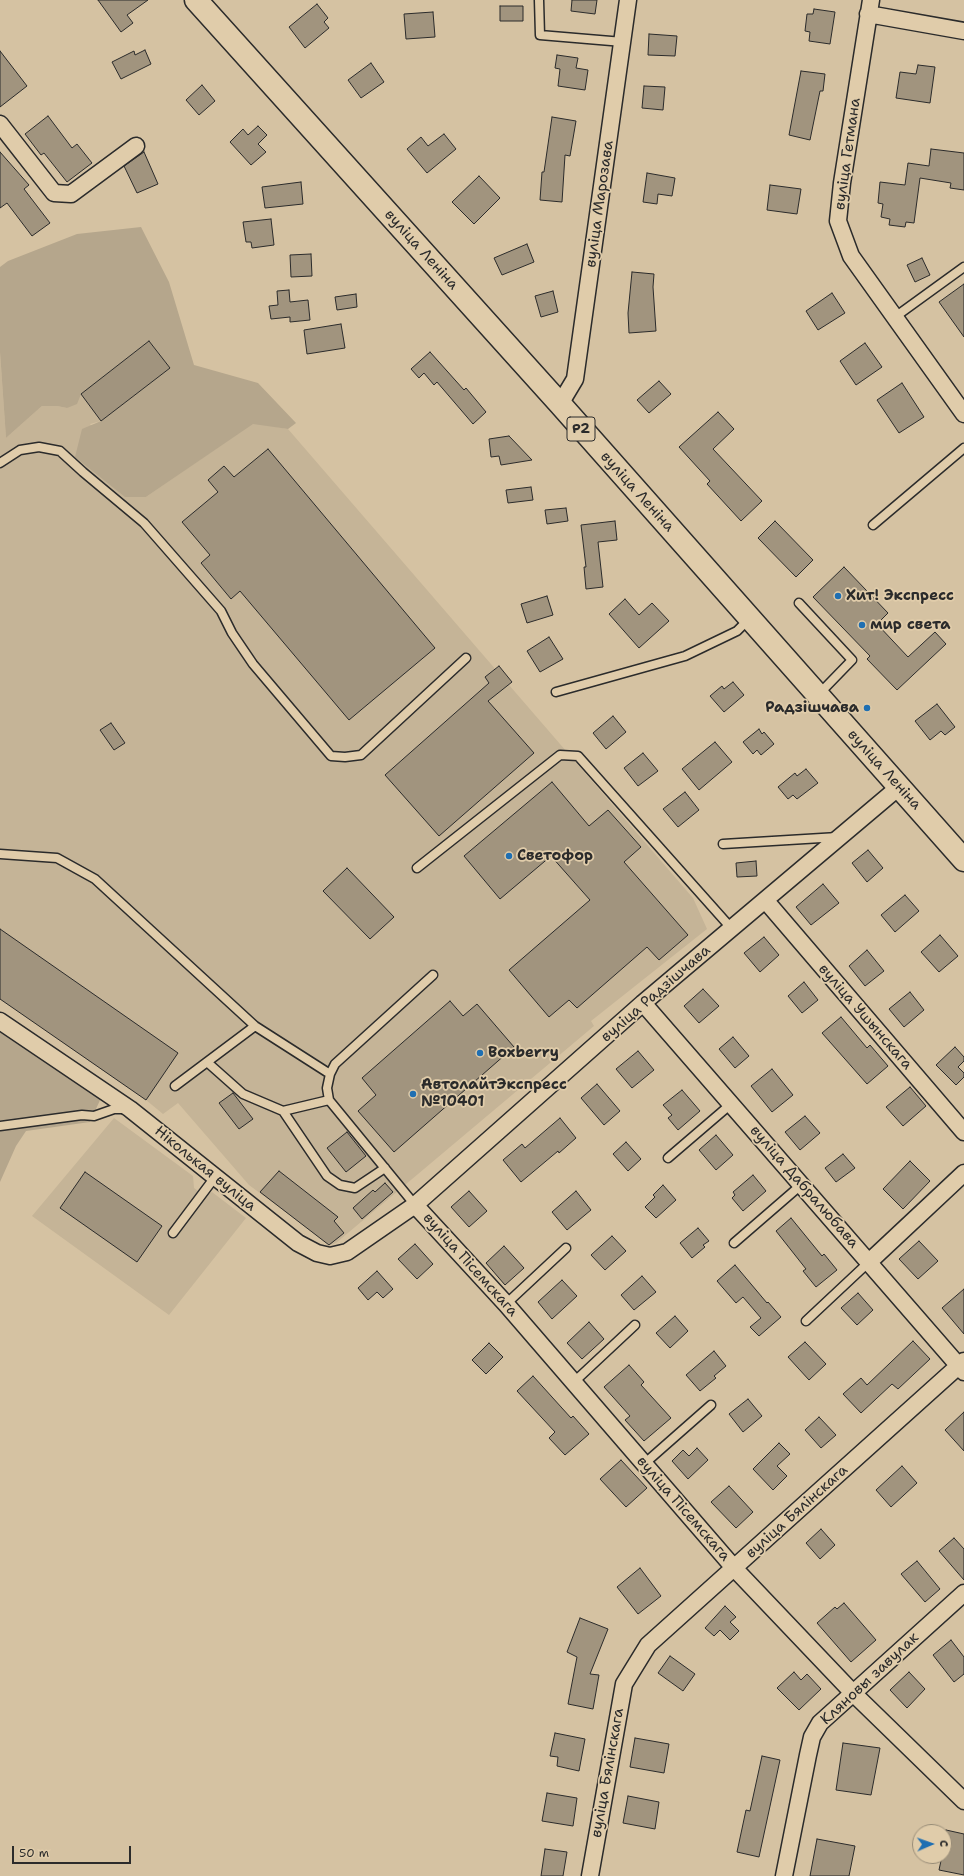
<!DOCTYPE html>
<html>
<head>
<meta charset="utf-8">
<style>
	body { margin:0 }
	#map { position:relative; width:964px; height:1876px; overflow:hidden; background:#d5c2a2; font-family:"Shantell Sans",sans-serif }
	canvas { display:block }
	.north { position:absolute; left:912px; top:1824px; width:40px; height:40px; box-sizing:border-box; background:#e0ccaa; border:1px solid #988c77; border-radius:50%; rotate:88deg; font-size:11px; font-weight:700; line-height:16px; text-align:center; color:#2b2b2b }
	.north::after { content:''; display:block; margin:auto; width:14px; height:18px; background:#1f6fb2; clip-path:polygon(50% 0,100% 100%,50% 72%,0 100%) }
	.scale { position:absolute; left:12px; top:1846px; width:119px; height:18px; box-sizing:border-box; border:2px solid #2b2b2b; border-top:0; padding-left:5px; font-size:12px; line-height:14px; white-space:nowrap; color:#2b2b2b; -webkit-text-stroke:3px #e0ccaa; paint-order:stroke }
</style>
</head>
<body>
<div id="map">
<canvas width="964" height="1876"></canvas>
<div class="north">С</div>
<div class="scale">50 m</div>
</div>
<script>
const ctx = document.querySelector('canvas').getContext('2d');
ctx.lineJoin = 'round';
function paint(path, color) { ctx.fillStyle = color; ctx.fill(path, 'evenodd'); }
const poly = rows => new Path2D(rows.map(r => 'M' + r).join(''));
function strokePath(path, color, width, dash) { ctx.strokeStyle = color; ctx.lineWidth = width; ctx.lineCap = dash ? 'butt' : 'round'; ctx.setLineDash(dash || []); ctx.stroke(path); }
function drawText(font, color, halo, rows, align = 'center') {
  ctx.font = font + ' "Shantell Sans",sans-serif'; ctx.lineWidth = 3.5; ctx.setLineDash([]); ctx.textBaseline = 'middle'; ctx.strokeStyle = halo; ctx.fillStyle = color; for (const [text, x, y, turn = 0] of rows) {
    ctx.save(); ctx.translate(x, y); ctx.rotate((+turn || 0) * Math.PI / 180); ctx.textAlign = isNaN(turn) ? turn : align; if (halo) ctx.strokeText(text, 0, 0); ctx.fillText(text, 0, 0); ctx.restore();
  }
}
const built = poly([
	[149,341,170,368,101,421,90,424,146,497,253,423,288,429,693,898,707,929,591,1021,594,1026,336,1243,330,1245,249,1185,178,1103,163,1114,146,1100,0,999,0,352,6,438,42,406,57,406,67,408,81,394],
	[114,1118,193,1176,194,1188,205,1196,212,1192,246,1218,169,1315,32,1216]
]);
const green = poly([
	[141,227,169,282,194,365,258,383,296,423,288,429,253,424,146,497,125,497,75,457,82,429,101,421,170,368,149,341,81,394,77,404,67,408,57,406,42,406,6,438,0,352,0,267,8,261,77,234],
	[0,1029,101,1098,90,1122,26,1131,16,1146,0,1182]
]);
const building = poly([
	[98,0,148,0,127,15,133,23,121,32,98,0],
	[572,0,597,0,595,14,571,11,572,0],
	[317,4,328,18,324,22,329,28,305,48,289,27,317,4],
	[500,6,523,6,523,21,500,21,500,6],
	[814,9,835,12,830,44,809,41,810,32,805,31,807,14,813,14,814,9],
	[433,12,435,37,406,39,404,14,433,12],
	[649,34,677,36,675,56,648,55,649,34],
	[145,50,151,64,121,79,112,62,134,51,135,55,145,50],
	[0,51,27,86,0,107,0,51],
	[557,55,578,58,576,68,588,70,585,90,558,86,560,69,555,68,557,55],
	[371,63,384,82,361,98,348,80,371,63],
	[918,65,935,67,930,103,896,98,900,72,916,74,918,65],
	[801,71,825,74,823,91,820,91,810,140,789,135,801,71],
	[202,85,215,101,199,115,186,100,202,85],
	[644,86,665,87,663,110,642,108,644,86],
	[48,116,72,148,77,144,92,163,67,182,44,153,41,155,25,134,48,116],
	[552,117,576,121,570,156,565,155,562,202,540,200,542,172,544,172,552,117],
	[258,126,267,135,258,144,266,152,251,165,230,142,243,129,248,135,258,126],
	[444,134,456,149,427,173,407,149,421,137,428,146,444,134],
	[931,149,964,153,964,190,950,188,951,183,920,178,914,223,906,222,905,227,889,225,890,219,881,217,883,204,878,203,880,182,905,185,908,163,929,166,931,149],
	[0,152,29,185,24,189,50,223,32,236,7,203,0,208,0,152],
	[144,152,158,184,137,193,124,166,144,152],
	[647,173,675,178,672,196,658,194,657,204,643,202,647,173],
	[479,176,500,198,474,224,452,202,479,176],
	[301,182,303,204,265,208,262,187,301,182],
	[770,185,801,189,797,214,767,210,770,185],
	[271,219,274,245,252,248,251,242,246,242,243,222,271,219],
	[527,244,534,262,502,275,494,258,527,244],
	[311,254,312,276,291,277,290,255,311,254],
	[922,258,930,275,915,282,907,265,922,258],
	[632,272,654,274,653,287,656,331,629,333,628,313,632,272],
	[964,284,964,337,939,302,964,284],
	[289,290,290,302,308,300,310,320,290,322,290,317,271,319,269,306,278,305,277,291,289,290],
	[553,291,558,312,541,317,535,296,553,291],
	[832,293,845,313,818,330,806,311,832,293],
	[356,294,357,307,337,310,335,297,356,294],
	[341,324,345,348,307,354,304,330,341,324],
	[149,341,170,368,101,421,81,394,149,341],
	[865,343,882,367,856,385,840,361,865,343],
	[430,352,464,390,466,388,486,412,473,424,437,382,434,385,424,373,419,378,411,369,430,352],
	[659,381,671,394,649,413,637,400,659,381],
	[902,383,924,417,899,433,877,400,902,383],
	[718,412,734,429,713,449,762,501,741,521,707,484,710,481,679,447,718,412],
	[509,436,532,460,501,465,499,456,491,457,489,439,509,436],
	[268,449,435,648,349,720,240,591,231,599,201,563,210,555,182,522,218,492,208,480,224,466,234,477,268,449],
	[531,487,533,500,508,503,506,490,531,487],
	[566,508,568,521,547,524,545,510,566,508],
	[615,521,617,540,598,542,603,587,586,589,584,567,586,567,581,525,615,521],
	[775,521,813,560,796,577,758,538,775,521],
	[844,567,888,613,877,624,908,657,935,632,946,644,897,690,867,659,870,656,813,597,844,567],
	[547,596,553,615,527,623,521,604,547,596],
	[625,599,639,615,652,603,669,621,639,648,609,614,625,599],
	[549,637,563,659,540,672,527,651,549,637],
	[499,666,512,682,488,701,534,753,439,836,385,775,489,683,485,677,499,666],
	[733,682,744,695,724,712,710,696,722,686,724,689,733,682],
	[937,704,955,727,945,735,941,731,930,740,915,721,937,704],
	[613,716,626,732,606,749,593,733,613,716],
	[111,723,125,743,114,750,100,730,111,723],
	[759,729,762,734,764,732,774,744,761,755,757,750,753,754,743,742,759,729],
	[715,742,732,762,699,790,682,769,715,742],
	[643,753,658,771,638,786,624,768,643,753],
	[806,769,818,783,797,799,793,795,788,799,778,787,795,773,797,776,806,769],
	[552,782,589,826,608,810,641,847,624,862,688,935,659,960,647,947,577,1008,569,1000,549,1017,509,970,590,900,551,856,500,899,464,856,552,782],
	[685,792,699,810,678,827,663,809,685,792],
	[868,850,883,868,867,882,852,863,868,850],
	[756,861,757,876,737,877,736,863,756,861],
	[347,868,394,917,370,939,323,891,347,868],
	[823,884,839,903,811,925,796,907,823,884],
	[905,895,919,911,895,932,881,915,905,895],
	[0,929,178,1053,146,1100,0,999,0,929],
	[940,935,958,956,939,972,921,952,940,935],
	[764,937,779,955,760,972,744,953,764,937],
	[867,950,884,971,865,986,849,966,867,950],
	[804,982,818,1000,802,1013,788,996,804,982],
	[703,989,719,1006,699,1023,684,1006,703,989],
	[910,992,924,1010,904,1027,889,1009,910,992],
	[450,1001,463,1016,477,1004,514,1047,394,1152,358,1111,376,1095,362,1078,450,1001],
	[841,1017,867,1048,870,1045,888,1066,867,1084,822,1033,841,1017],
	[733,1037,749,1056,735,1068,719,1049,733,1037],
	[955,1047,964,1057,964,1061,958,1067,964,1073,964,1077,956,1085,936,1065,955,1047],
	[638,1051,654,1070,632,1088,616,1069,638,1051],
	[772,1069,793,1095,772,1112,751,1086,772,1069],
	[597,1084,620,1111,604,1125,581,1098,597,1084],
	[910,1087,926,1106,903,1126,886,1107,910,1087],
	[682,1090,700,1111,678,1130,668,1118,672,1115,663,1105,682,1090],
	[233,1093,253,1119,239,1129,219,1103,233,1093],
	[805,1116,820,1133,800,1150,785,1132,805,1116],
	[560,1118,576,1138,559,1153,558,1151,521,1182,503,1160,522,1144,525,1148,560,1118],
	[347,1132,366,1156,346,1172,327,1148,347,1132],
	[716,1135,733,1155,716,1170,699,1150,716,1135],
	[626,1142,641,1159,628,1171,613,1154,626,1142],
	[843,1154,855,1168,836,1182,825,1168,843,1154],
	[910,1161,930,1181,903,1209,883,1189,910,1161],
	[279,1171,338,1217,334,1221,344,1233,329,1245,260,1192,279,1171],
	[85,1172,162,1226,137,1262,60,1208,85,1172],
	[753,1175,766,1191,743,1211,732,1198,735,1195,733,1192,753,1175],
	[385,1183,393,1192,362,1219,353,1208,373,1190,375,1192,385,1183],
	[663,1185,676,1200,656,1218,645,1207,655,1197,653,1195,663,1185],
	[469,1191,487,1211,469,1227,451,1207,469,1191],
	[576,1191,591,1210,567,1230,552,1212,576,1191],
	[791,1218,822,1256,824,1254,837,1270,816,1287,803,1271,806,1269,776,1231,791,1218],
	[698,1228,709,1241,703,1245,705,1247,692,1258,680,1243,698,1228],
	[612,1236,626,1251,605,1270,591,1255,612,1236],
	[919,1241,938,1261,918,1279,899,1259,919,1241],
	[415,1244,433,1264,417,1279,398,1259,415,1244],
	[504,1246,524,1268,505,1285,486,1263,504,1246],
	[735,1265,767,1303,768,1302,781,1317,759,1336,750,1327,761,1318,743,1297,736,1303,717,1281,735,1265],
	[377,1271,393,1289,383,1298,377,1292,368,1300,358,1288,377,1271],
	[642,1276,656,1292,634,1310,621,1295,642,1276],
	[562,1280,577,1296,552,1319,538,1302,562,1280],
	[964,1289,964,1334,942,1308,964,1289],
	[858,1293,873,1310,857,1325,841,1308,858,1293],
	[675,1316,688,1331,670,1348,656,1333,675,1316],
	[589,1322,604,1339,582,1359,567,1343,589,1322],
	[913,1341,930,1359,898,1389,892,1384,861,1413,843,1394,861,1378,867,1385,913,1341],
	[805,1342,826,1364,809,1380,788,1357,805,1342],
	[489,1343,503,1357,486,1374,472,1360,489,1343],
	[714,1351,726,1366,714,1376,716,1378,700,1391,686,1375,714,1351],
	[629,1365,644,1382,641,1385,671,1418,644,1441,625,1420,630,1416,604,1387,629,1365],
	[533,1376,571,1418,573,1416,589,1434,565,1455,549,1438,555,1432,517,1391,533,1376],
	[748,1399,762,1416,743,1432,729,1414,748,1399],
	[964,1412,964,1451,945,1430,964,1412],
	[819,1417,836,1435,821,1448,805,1430,819,1417],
	[779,1443,790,1454,777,1466,787,1476,773,1490,753,1469,779,1443],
	[697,1448,708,1460,688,1479,672,1461,683,1450,689,1456,697,1448],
	[621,1460,647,1488,626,1507,600,1479,621,1460],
	[902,1466,917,1483,891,1507,876,1490,902,1466],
	[729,1486,753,1512,736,1528,711,1502,729,1486],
	[821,1529,835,1545,820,1559,806,1543,821,1529],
	[954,1538,964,1549,964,1580,939,1551,954,1538],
	[917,1561,940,1589,925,1602,901,1574,917,1561],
	[640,1568,661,1596,638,1614,617,1587,640,1568],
	[844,1603,876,1640,851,1662,817,1623,835,1607,837,1609,844,1603],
	[725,1606,736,1617,730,1622,739,1631,730,1640,720,1630,714,1636,705,1628,725,1606],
	[580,1618,608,1629,590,1674,599,1675,593,1709,568,1704,577,1657,567,1652,580,1618],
	[951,1640,964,1657,964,1674,954,1682,933,1655,951,1640],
	[670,1656,695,1674,683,1691,658,1673,670,1656],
	[794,1672,801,1680,807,1674,821,1689,799,1710,777,1688,794,1672],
	[909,1672,925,1689,907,1708,890,1690,909,1672],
	[555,1733,585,1739,579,1771,557,1766,558,1757,550,1756,555,1733],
	[635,1738,669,1744,664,1773,630,1767,635,1738],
	[843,1743,880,1748,871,1795,836,1790,843,1743],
	[762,1756,780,1760,759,1857,737,1852,746,1810,750,1811,762,1756],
	[547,1793,577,1798,573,1826,542,1821,547,1793],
	[628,1796,659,1802,655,1829,623,1823,628,1796],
	[946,1830,964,1834,964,1875,939,1870,942,1856,944,1856,946,1830],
	[817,1839,855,1846,849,1876,810,1876,817,1839],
	[545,1849,567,1852,563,1876,541,1876,545,1849]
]);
const lane = poly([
	[539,0,540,35,623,42],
	[895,317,964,267],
	[0,463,20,450,39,447,60,451,83,472,144,523,221,611,232,633,253,664,331,756,345,757,361,755,466,658],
	[873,525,964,448],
	[799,603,852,660,818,695],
	[556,692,685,656,737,631,749,619],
	[723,844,838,837],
	[0,854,57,858,95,879,255,1026,330,1074],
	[417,868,560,755,578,756,732,929],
	[207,1062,243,1094,283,1111,329,1100],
	[175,1086,255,1026],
	[283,1111,327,1176,340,1185,355,1188,385,1168],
	[0,1126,82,1115,94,1116,114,1109,125,1109],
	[668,1158,731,1104],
	[415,1205,329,1100,327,1088,330,1074,335,1064,433,975],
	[173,1233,215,1177],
	[734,1243,801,1185],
	[506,1304,566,1248],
	[806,1321,869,1262],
	[574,1382,635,1325],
	[644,1464,711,1405]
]);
const street = poly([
	[871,0,842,183,838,221,851,256,964,414],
	[868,14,964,31],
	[0,124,54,193,71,194,136,146],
	[560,404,575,379,628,0],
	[766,901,964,1132],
	[643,1003,964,1372],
	[0,1021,130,1109,298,1243,317,1253,330,1256,347,1252,415,1205,643,1003,899,787],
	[415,1205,506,1304,735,1569,853,1693,964,1801],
	[869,1262,964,1173],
	[590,1876,624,1684,648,1645,964,1361],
	[784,1876,808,1755,812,1737,820,1723,964,1593]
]);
const primary = poly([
	[196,0,560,404,964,860]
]);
const markers = [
	[838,596,4,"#1f6fb2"],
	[862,625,4,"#1f6fb2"],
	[867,708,4,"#1f6fb2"],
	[509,856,4,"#1f6fb2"],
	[480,1053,4,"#1f6fb2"],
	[413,1094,4,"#1f6fb2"]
];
const shields = [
	[581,429,28]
];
const shieldNames = [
	["Р2",581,429]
];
const streetNames = [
	["вуліца Гетмана",848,154,-82],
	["вуліца Марозава",600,204,-82],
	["вуліца Леніна",421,250,48],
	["вуліца Леніна",637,492,48],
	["вуліца Леніна",884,770,48],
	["вуліца Радзішчава",656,994,-41],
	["вуліца Ушынскага",865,1017,49],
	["Ніколькая вуліца",205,1169,39],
	["вуліца Дабралюбава",804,1187,49],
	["вуліца Пісемскага",470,1265,48],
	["вуліца Пісемскага",683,1509,49],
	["вуліца Бялінскага",797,1512,-42],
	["Кляновы завулак",870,1679,-43],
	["вуліца Бялінскага",608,1773,-80]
];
const poiNames = [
	["Хит! Экспресс",846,596],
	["мир света",870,625],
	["Радзішчава",859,708,"right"],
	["Светофор",517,856],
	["Boxberry",488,1053],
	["АвтолайтЭкспресс",421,1085],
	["№10401",421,1102]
];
paint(built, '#c5b497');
paint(green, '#b5a68c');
paint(building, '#a1947e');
strokePath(building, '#2b2b2b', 1);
strokePath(lane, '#2b2b2b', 11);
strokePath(street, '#2b2b2b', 19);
strokePath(primary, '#2b2b2b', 25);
strokePath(lane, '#e0ccaa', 8);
strokePath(street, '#e0ccaa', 16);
strokePath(primary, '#e0ccaa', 22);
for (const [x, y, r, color] of markers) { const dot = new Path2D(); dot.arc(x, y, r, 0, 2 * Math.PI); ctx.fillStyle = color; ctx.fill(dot); strokePath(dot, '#e0ccaa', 1.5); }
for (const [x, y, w] of shields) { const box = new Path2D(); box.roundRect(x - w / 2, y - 12, w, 24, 3); ctx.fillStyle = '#e0ccaa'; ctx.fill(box); strokePath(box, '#2b2b2b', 1); }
drawText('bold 14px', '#2b2b2b', null, shieldNames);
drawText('15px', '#2b2b2b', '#e0ccaa', streetNames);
drawText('bold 15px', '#2b2b2b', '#e0ccaa', poiNames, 'left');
</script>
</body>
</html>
